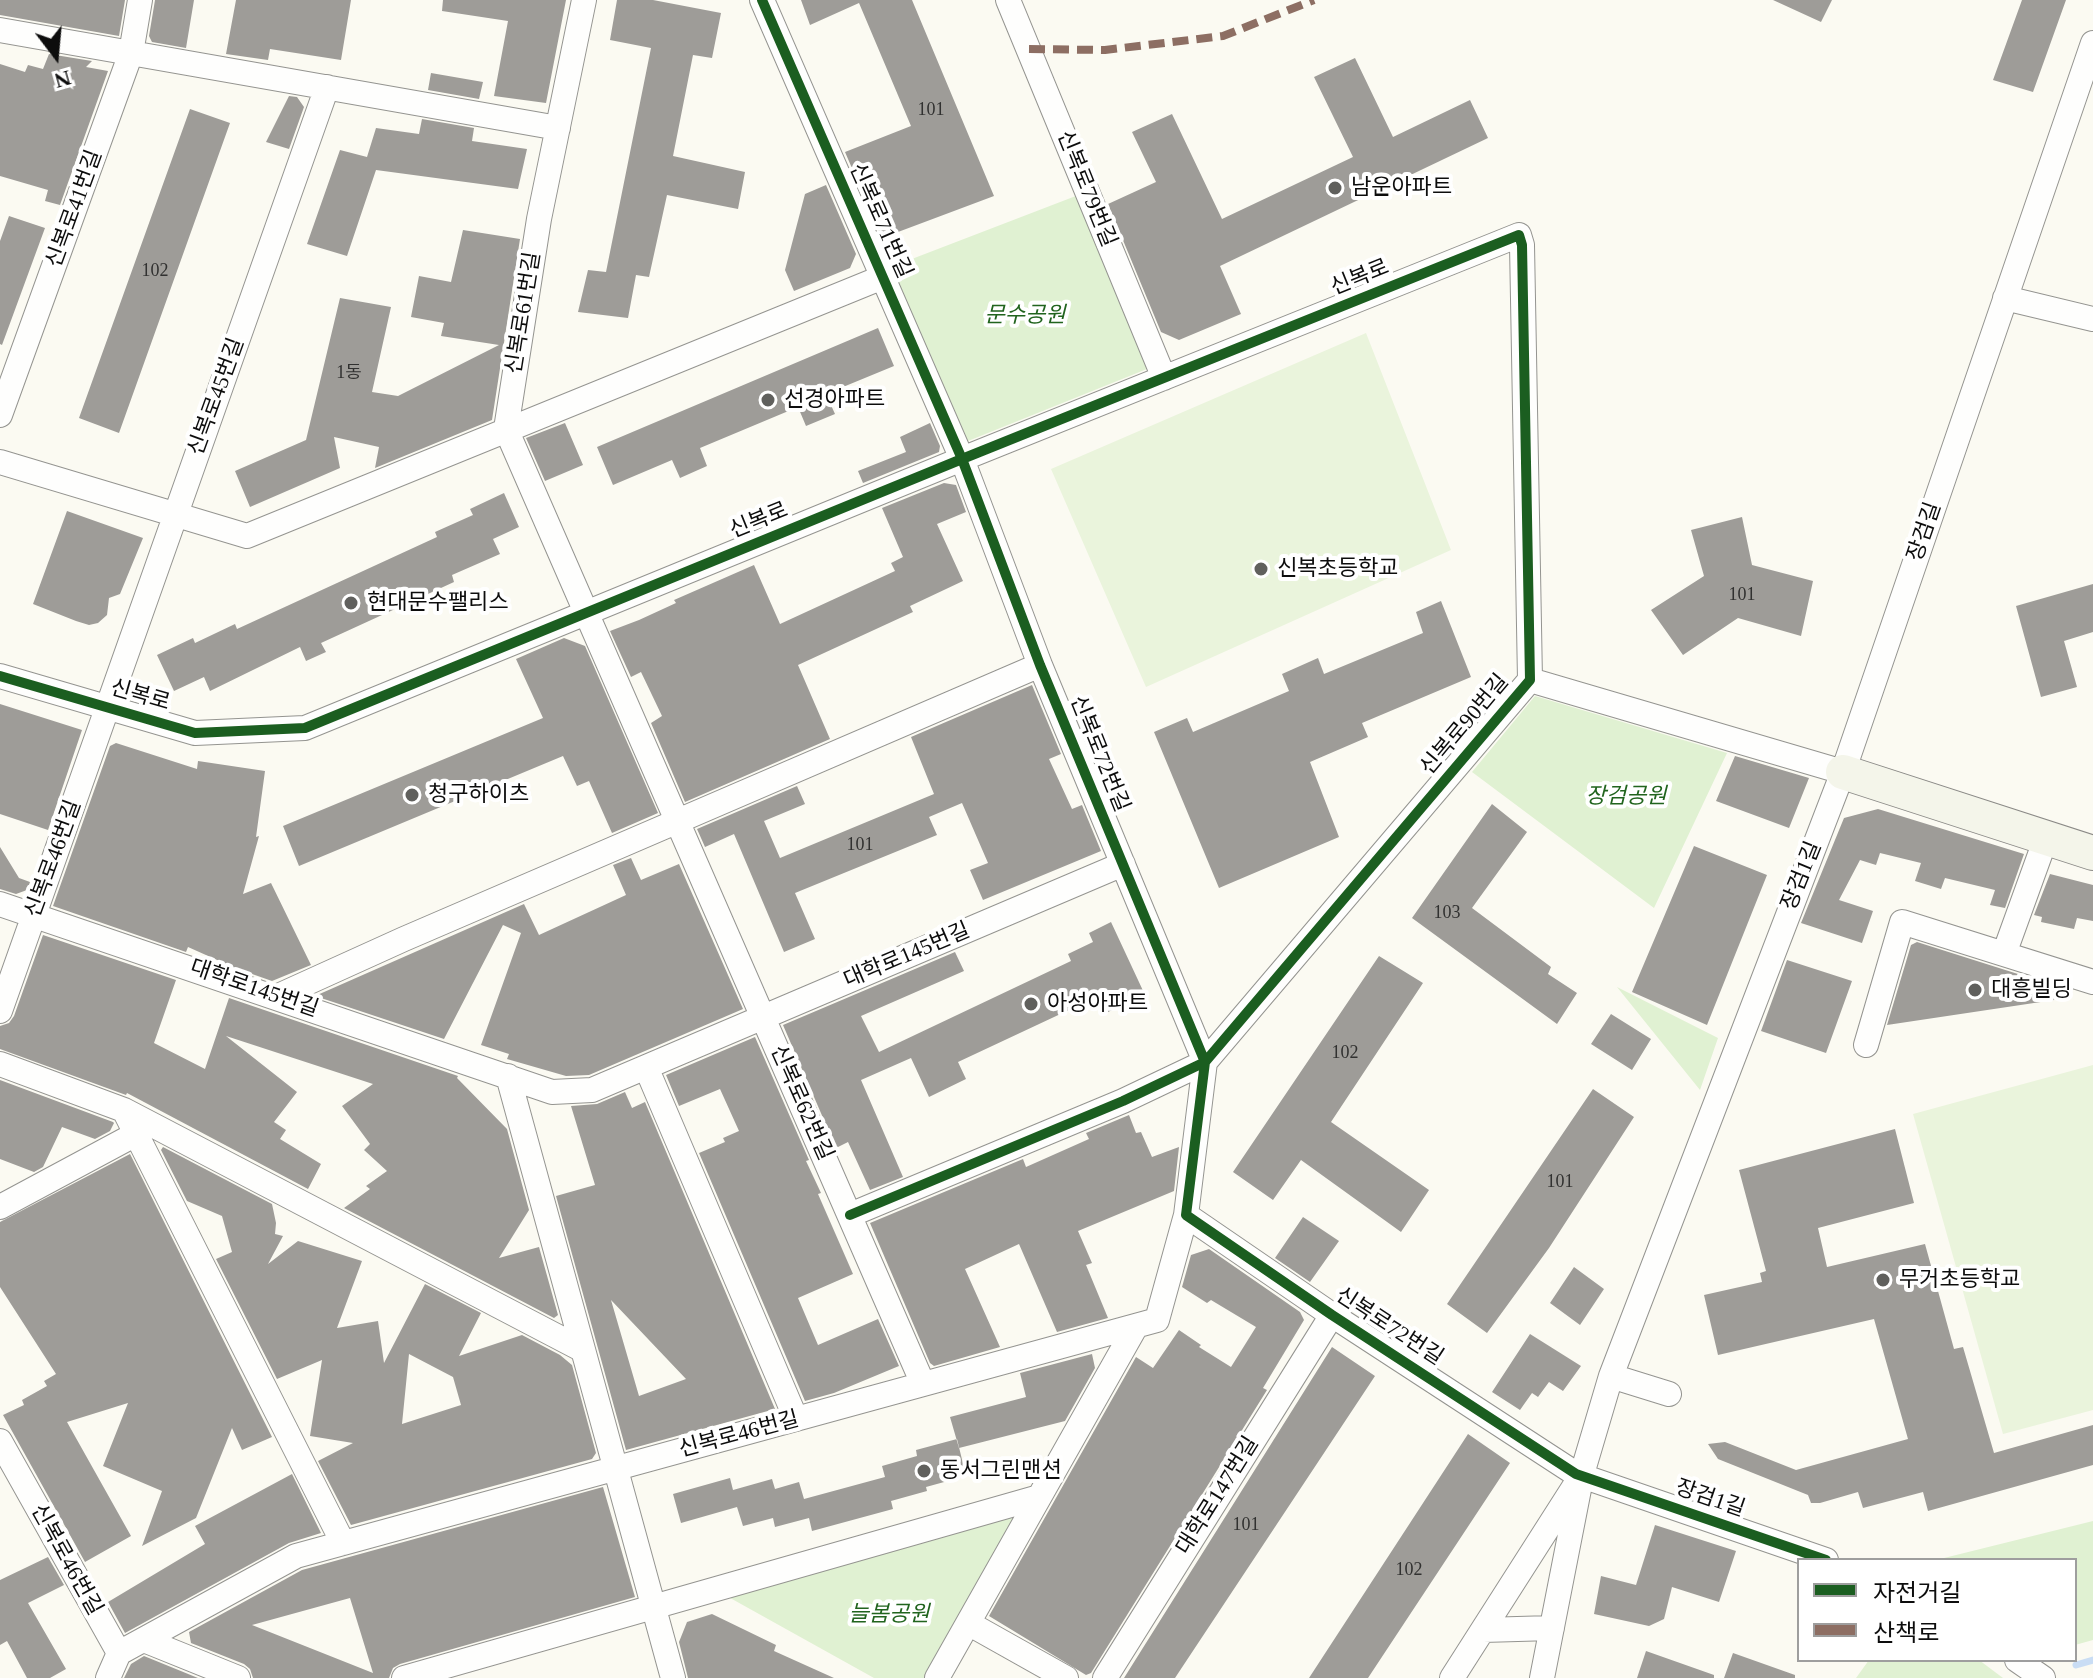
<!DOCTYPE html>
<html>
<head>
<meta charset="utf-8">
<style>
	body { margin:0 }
	#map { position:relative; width:2093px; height:1678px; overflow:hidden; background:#fbfaf2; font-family:"Times New Roman","Noto Sans KR",serif }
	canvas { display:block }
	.legend { position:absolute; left:1797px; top:1558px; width:280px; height:104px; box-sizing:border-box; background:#fff; border:2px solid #9e9e9e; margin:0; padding:10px 14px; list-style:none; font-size:24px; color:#0d0d0d }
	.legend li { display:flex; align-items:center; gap:16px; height:40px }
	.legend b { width:40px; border:2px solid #9e9e9e }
	.north { position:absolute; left:16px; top:16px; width:80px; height:80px; -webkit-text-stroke:6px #fff; paint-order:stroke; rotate:164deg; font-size:22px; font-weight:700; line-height:32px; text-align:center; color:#0d0d0d }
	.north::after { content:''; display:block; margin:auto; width:28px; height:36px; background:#0d0d0d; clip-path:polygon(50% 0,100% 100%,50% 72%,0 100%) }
</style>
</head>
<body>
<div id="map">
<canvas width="2093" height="1678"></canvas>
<ul class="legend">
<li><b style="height:10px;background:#1b5e20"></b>자전거길</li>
<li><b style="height:10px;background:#8d6e63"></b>산책로</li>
</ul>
<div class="north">N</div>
</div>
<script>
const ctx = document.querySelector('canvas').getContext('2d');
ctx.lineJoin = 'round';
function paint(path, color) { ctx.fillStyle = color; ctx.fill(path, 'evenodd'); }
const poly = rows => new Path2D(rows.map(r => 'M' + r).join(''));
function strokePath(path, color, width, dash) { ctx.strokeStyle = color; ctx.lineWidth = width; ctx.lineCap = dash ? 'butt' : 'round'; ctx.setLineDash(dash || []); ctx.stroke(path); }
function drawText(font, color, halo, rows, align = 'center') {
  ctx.font = font + ' "Times New Roman","Noto Sans KR",serif'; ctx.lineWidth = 8; ctx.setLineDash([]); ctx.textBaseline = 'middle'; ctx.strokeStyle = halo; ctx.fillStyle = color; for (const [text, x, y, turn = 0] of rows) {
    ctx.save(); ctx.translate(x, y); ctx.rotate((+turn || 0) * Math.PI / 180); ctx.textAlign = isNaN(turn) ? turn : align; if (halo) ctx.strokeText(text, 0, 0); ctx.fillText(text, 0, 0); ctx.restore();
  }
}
const green = poly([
	[1081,194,1149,356,1147,369,968,441,891,267],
	[1535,696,1727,753,1654,908,1472,772],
	[1617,987,1718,1038,1700,1090],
	[1021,1512,925,1678,874,1678,723,1594],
	[2093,1521,2093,1640,2075,1645,2075,1560,1936,1560],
	[1869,1660,1979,1660,2003,1678,1856,1678]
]);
const pitch = poly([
	[1366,333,1451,550,1146,687,1051,469],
	[2093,1065,2093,1410,2003,1434,1913,1114]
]);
const stream = poly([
	[2076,1665,2093,1660]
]);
const building = poly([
	[0,0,125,0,119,36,0,15],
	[155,0,194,0,186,48,152,42,149,36],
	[236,0,351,0,341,60,270,49,268,60,226,54],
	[443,0,566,0,546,103,494,96,508,21,442,11],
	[617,0,653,0,721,13,712,58,693,55,673,156,745,172,738,209,667,195,649,277,636,275,628,318,578,312,588,270,606,272,651,48,610,40],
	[801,0,912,0,994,196,882,238,845,152,911,126,859,3,810,25],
	[1773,0,1832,0,1821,22],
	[2022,0,2066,0,2033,92,1993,80],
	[49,54,92,61,86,67,108,71,60,205,45,201,48,190,0,176,0,64,25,72,28,65,43,69],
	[1355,58,1393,137,1470,100,1488,138,1220,266,1241,314,1179,340,1161,332,1108,204,1156,182,1132,132,1172,114,1222,219,1353,157,1314,77],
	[431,73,483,82,479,99,428,90],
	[289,96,297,97,304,107,289,149,266,142],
	[190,109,230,123,119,433,79,418],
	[422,119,474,128,472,141,527,149,518,189,376,170,347,256,307,244,340,150,367,157,376,128,419,134],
	[826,185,856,254,850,268,794,291,785,270,805,194],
	[9,216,45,228,2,345,0,344,0,241],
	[463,230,520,239,492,420,375,468,379,447,334,437,340,468,250,507,235,471,306,440,340,298,391,307,372,392,398,396,499,345,441,336,444,323,411,317,419,276,451,282],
	[878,328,894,366,826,394,835,414,806,426,798,407,700,448,707,466,680,478,672,460,613,485,597,447],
	[565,423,583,465,545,481,526,438],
	[930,423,940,446,939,452,863,483,858,471,906,452,900,437],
	[944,483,956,485,966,512,937,524,963,581,910,606,913,612,798,665,830,739,685,802,651,723,662,716,641,672,631,677,610,631,639,620,676,603,674,600,754,565,780,624,895,571,891,563,903,557,882,508],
	[504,493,519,527,493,539,500,554,452,575,454,582,321,643,326,652,306,661,300,647,210,691,204,677,174,691,157,655,193,638,195,643,235,624,237,629,437,537,435,532,473,515,470,509],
	[67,511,143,538,120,594,109,598,107,615,98,623,89,625,76,621,33,604],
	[1742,517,1752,565,1813,581,1801,636,1738,618,1683,655,1651,610,1704,576,1691,530],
	[2093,584,2093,632,2064,641,2077,687,2041,697,2016,606],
	[1441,601,1471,677,1362,723,1368,737,1310,762,1339,837,1219,888,1154,732,1187,718,1193,732,1289,691,1282,674,1318,658,1324,674,1423,633,1416,612],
	[564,638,585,646,658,813,612,833,589,781,577,786,563,756,299,866,283,826,543,718,516,659],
	[1032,685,1061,754,1049,759,1072,809,1082,805,1101,851,983,900,970,870,988,863,962,803,929,817,937,835,795,893,815,939,784,952,734,834,705,847,697,829,797,786,805,804,764,821,780,858,934,794,911,737],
	[0,704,82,730,48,830,0,814],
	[116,743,197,769,198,761,265,771,256,837,259,836,243,894,271,883,311,965,272,981,235,968,188,947,186,952,53,906,110,746],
	[1735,756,1809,778,1789,828,1716,801],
	[1492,804,1527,832,1472,908,1551,967,1548,974,1577,993,1557,1024,1412,918],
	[1878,809,2024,854,2005,908,1990,905,1995,890,1945,878,1941,889,1915,881,1921,863,1880,853,1876,865,1860,860,1839,900,1873,911,1862,943,1801,923,1844,818],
	[1694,846,1767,875,1707,1025,1632,992],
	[0,847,19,878,30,882,27,890,16,894,0,889],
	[631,858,641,880,679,864,743,1009,589,1075,566,1076,507,1059,509,1054,481,1045,521,933,503,925,444,1039,315,996,524,904,539,935,626,895,613,865],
	[2050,874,2093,885,2093,921,2077,918,2074,929,2041,922,2042,917,2034,915],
	[1111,922,1145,995,1108,1012,1101,995,958,1062,966,1079,929,1097,911,1058,861,1080,903,1177,870,1190,848,1142,836,1148,783,1025,955,952,964,971,861,1016,879,1052,1071,961,1068,954,1093,942,1089,933],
	[43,935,176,980,154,1043,205,1069,229,998,458,1076,457,1078,507,1129,529,1210,499,1258,539,1247,558,1315,554,1318,344,1208,370,1189,366,1186,387,1171,364,1150,370,1144,342,1106,373,1084,226,1036,297,1092,274,1122,286,1130,280,1139,321,1164,308,1189,127,1093,126,1095,0,1049,0,1026,9,1023,14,1016],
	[1917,942,2059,987,2054,1000,1887,1025,1911,945],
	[1379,956,1423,983,1331,1122,1429,1190,1401,1232,1301,1160,1273,1200,1233,1172],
	[1787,960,1852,981,1826,1053,1761,1031],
	[1611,1014,1651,1039,1632,1070,1591,1044],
	[755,1037,809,1160,806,1161,821,1193,818,1194,853,1274,798,1298,818,1345,878,1319,899,1366,834,1393,805,1401,699,1153,725,1142,723,1138,739,1131,720,1089,679,1106,666,1075],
	[0,1080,113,1122,114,1123,110,1131,95,1139,62,1127,43,1167,34,1172,0,1159],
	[1593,1089,1634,1117,1549,1248,1487,1333,1447,1304],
	[625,1092,632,1108,645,1102,775,1409,626,1450,556,1196,595,1185,571,1106,597,1104],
	[611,1300,686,1379,639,1396],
	[1129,1115,1136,1133,1141,1132,1152,1157,1179,1147,1174,1191,1078,1231,1092,1263,1086,1265,1108,1318,1057,1332,1019,1244,965,1269,1000,1347,934,1366,930,1363,870,1223,1023,1159,1026,1167,1089,1139,1086,1133],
	[1895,1129,1914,1203,1818,1228,1827,1267,1925,1244,1954,1349,1963,1347,1994,1453,2093,1425,2093,1465,1928,1511,1923,1492,1863,1508,1858,1492,1820,1503,1811,1503,1808,1495,1718,1459,1708,1444,1725,1442,1796,1470,1908,1439,1874,1319,1718,1355,1704,1295,1762,1282,1760,1273,1766,1271,1739,1170],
	[163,1147,272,1204,276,1223,275,1234,283,1236,268,1264,298,1241,362,1261,337,1328,378,1321,384,1363,425,1284,481,1313,459,1356,522,1335,560,1355,572,1365,596,1453,592,1459,351,1525,318,1461,353,1443,310,1436,322,1360,277,1379,216,1259,232,1252,222,1216,187,1201,161,1150],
	[409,1354,453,1377,461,1405,402,1424],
	[130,1154,272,1437,242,1450,232,1428,196,1518,142,1546,162,1491,103,1466,128,1403,67,1422,131,1536,85,1562,3,1415,24,1405,22,1400,47,1386,44,1381,56,1374,0,1287,0,1222],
	[1303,1217,1339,1241,1310,1282,1275,1258],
	[1209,1249,1300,1312,1304,1320,1263,1388,1267,1390,1091,1673,1086,1675,989,1616,1136,1357,1153,1368,1179,1330,1201,1345,1199,1347,1231,1367,1256,1327,1211,1300,1207,1303,1182,1287,1191,1255],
	[1574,1267,1604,1289,1580,1325,1550,1303],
	[1530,1334,1581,1366,1563,1391,1549,1382,1538,1397,1532,1393,1520,1410,1492,1392],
	[1332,1347,1375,1376,1175,1678,1124,1678],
	[1092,1354,1095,1368,1065,1421,959,1448,950,1417,1026,1397,1020,1373],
	[1468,1434,1510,1463,1368,1678,1309,1678],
	[957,1439,966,1476,926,1487,927,1491,891,1501,893,1509,812,1531,809,1518,775,1527,773,1518,743,1526,737,1507,681,1523,673,1494,730,1478,733,1490,772,1479,775,1489,799,1482,804,1499,885,1477,882,1466,917,1456,916,1450],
	[292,1474,321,1533,289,1543,125,1633,108,1602,205,1544,195,1526],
	[603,1487,635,1597,400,1664,393,1668,389,1678,253,1678,250,1669,244,1664,191,1643,189,1632,302,1570],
	[350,1598,373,1673,252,1625],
	[1655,1525,1736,1551,1719,1602,1672,1587,1664,1619,1649,1626,1594,1614,1601,1576,1636,1585],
	[48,1557,64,1585,28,1603,66,1669,50,1678,27,1678,7,1641,0,1645,0,1580],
	[712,1614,776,1645,774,1651,834,1678,688,1678,679,1642,687,1622],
	[1646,1651,1714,1675,1714,1678,1637,1678],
	[1733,1653,1795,1675,1795,1678,1724,1678],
	[144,1656,198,1678,124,1678,131,1664]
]);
const minor = poly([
	[584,0,539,219,506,429,923,1384],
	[762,0,962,459,1040,665,1205,1062,1186,1215,1332,1315,1576,1474,1826,1560],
	[1008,0,1164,378],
	[0,30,558,128],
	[2005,298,2093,319],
	[0,415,131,53,140,0],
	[0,462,247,536,883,277],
	[0,676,195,733,305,728,962,459,1519,235,1522,245,1530,680,1205,1062,1123,1101,850,1215],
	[1530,680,1843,772],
	[0,904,552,1092,592,1090,1123,864],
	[2004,954,2042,849],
	[276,997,404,939,1040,665],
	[0,1011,327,87],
	[1866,1045,1902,922,2093,982],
	[0,1064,124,1110,583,1350],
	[646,1067,796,1419],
	[508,1076,673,1678],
	[124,1110,343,1543],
	[0,1207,136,1134],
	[1611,1376,1669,1394],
	[0,1441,119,1653],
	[968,1623,1066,1678],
	[1483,1630,1552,1628],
	[144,1640,238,1678],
	[119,1653,296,1556,1157,1320,1186,1215],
	[2017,1660,2043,1678],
	[108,1678,119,1653],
	[404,1678,1039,1497],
	[937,1678,1136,1326],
	[1105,1678,1332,1315],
	[1452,1678,1574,1487],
	[1542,1678,1582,1474,1611,1376,1843,772,2093,43]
]);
const secondary = poly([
	[1843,772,2093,853]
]);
const quiet = poly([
	[1029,49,1105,50,1223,36,1314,0]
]);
const cycleway = poly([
	[762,0,962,459,1040,665,1205,1062,1186,1215,1332,1315,1576,1474,1826,1560],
	[0,676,195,733,305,728,962,459,1519,235,1522,245,1530,680,1205,1062,1123,1101,850,1215]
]);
const markers = [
	[1335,188,8,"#60605d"],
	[768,400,8,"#60605d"],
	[1261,569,8,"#60605d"],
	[351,603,8,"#60605d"],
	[412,795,8,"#60605d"],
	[1975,990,8,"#60605d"],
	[1031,1004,8,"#60605d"],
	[1883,1280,8,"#60605d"],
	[924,1471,8,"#60605d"]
];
const numberNames = [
	["101",931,110],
	["102",155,271],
	["1동",349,373],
	["101",1742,595],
	["101",860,845],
	["103",1447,913],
	["102",1345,1053],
	["101",1560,1182],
	["101",1246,1525],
	["102",1409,1570]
];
const poiNames = [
	["남운아파트",1351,188],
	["선경아파트",784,400],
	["신복초등학교",1277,569],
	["현대문수팰리스",367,603],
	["청구하이츠",428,795],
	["대흥빌딩",1991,990],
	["아성아파트",1047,1004],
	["무거초등학교",1899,1280],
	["동서그린맨션",940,1471]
];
const streetNames = [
	["신복로79번길",1086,189,68],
	["신복로41번길",75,209,-70],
	["신복로71번길",880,221,66],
	["신복로",1360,278,-22],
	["신복로61번길",524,313,-81],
	["신복로45번길",217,397,-70],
	["신복로",759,521,-22],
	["장검길",1925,532,-71],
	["신복로",140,696,16],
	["신복로90번길",1465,725,-50],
	["신복로72번길",1099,754,68],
	["신복로46번길",54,859,-70],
	["장검1길",1802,876,-68],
	["대학로145번길",907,956,-23],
	["대학로145번길",254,989,19],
	["신복로62번길",801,1103,66],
	["신복로72번길",1389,1327,33],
	["신복로46번길",739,1435,-15],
	["대학로147번길",1218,1496,-58],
	["장검1길",1710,1499,19],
	["신복로46번길",66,1560,61]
];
const parkNames = [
	["문수공원",1025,316],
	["장검공원",1626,797],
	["늘봄공원",889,1615]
];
paint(green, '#e0f1d2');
paint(pitch, '#eaf4dc');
strokePath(stream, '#c9ddf4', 7);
paint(building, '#9e9c98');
strokePath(minor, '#949490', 26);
strokePath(secondary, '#8b8a87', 36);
strokePath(minor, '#fefefd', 24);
strokePath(secondary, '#f4f5ea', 34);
strokePath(quiet, '#8d6e63', 8, [16, 8]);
strokePath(cycleway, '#1b5e20', 10);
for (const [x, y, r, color] of markers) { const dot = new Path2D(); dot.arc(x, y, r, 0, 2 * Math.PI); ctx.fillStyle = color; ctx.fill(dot); strokePath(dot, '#fff', 3); }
drawText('18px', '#313130', null, numberNames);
drawText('22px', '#0d0d0d', '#fff', poiNames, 'left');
drawText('22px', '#0d0d0d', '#fff', streetNames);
drawText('italic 22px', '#21641e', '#fff', parkNames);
</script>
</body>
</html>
